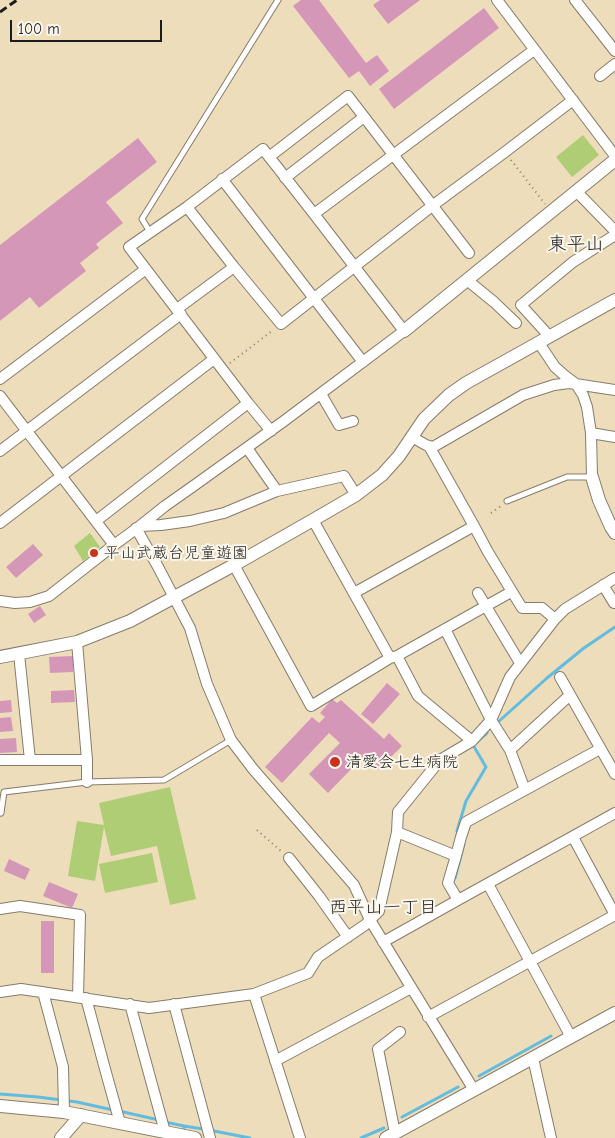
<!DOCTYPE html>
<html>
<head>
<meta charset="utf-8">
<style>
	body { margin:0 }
	#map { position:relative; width:615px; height:1138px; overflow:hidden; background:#edb; font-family:"Comic Neue",sans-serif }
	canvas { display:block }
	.scale { position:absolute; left:10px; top:20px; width:152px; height:22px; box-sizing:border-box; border:2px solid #1c1c1c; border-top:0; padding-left:6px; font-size:15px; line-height:18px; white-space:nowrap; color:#1c1c1c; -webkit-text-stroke:4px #fbf7ec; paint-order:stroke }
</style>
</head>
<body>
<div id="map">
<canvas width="615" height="1138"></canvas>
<div class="scale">100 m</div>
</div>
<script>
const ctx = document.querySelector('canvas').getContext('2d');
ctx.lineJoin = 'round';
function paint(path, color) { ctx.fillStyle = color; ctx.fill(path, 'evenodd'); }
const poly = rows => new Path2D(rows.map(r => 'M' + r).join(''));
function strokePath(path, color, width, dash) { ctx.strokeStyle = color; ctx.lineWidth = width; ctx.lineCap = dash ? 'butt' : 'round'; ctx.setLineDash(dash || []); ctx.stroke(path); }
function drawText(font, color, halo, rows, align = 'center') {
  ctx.font = font + ' "Comic Neue","Klee One",sans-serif'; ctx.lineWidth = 4; ctx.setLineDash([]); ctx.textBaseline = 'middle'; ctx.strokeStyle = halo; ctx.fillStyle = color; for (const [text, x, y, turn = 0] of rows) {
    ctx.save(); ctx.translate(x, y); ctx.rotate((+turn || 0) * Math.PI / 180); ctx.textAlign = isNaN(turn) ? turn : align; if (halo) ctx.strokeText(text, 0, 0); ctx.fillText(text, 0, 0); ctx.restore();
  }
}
const green = poly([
	[583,135,599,155,572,177,556,157],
	[90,533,100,547,83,561,74,546],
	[170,787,196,899,170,905,157,846,111,856,104,827,95,881,68,876,77,821,104,825,99,803],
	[152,853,158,882,105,893,99,864]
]);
const stream = poly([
	[497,723,547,678,584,648,615,627],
	[457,831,466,801,486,767,473,745,487,733],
	[455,878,464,844],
	[479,1076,551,1036],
	[0,1094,38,1097,77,1102,113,1110],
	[119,1111,159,1120],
	[402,1117,458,1087],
	[165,1122,184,1126,184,1128],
	[184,1126,203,1129],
	[214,1131,250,1138],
	[361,1138,384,1128]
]);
const building = poly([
	[301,0,319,0,366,63,377,55,389,71,370,86,359,71,349,78,293,6],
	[380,0,420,0,388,24,373,5],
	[484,8,499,28,394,109,379,89],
	[138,138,157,162,106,202,123,223,96,244,99,248,80,263,86,271,39,308,30,297,0,321,0,245],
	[33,544,43,555,16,578,6,567],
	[40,606,46,615,34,623,28,614],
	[73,656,73,672,50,673,49,657],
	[387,683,400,694,373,724,361,714],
	[74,690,75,702,51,703,51,691],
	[332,699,337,703,341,700,384,739,389,733,402,746,378,770,366,758,361,762,359,761,328,793,309,774,340,743,329,733,282,783,265,767,312,717,319,723,325,717,320,713],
	[11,700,12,712,0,713,0,701],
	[11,717,13,731,0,732,0,718],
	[16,738,17,752,0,753,0,739],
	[9,859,30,869,25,880,4,871],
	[49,882,78,894,72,908,43,896],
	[41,921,54,921,54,973,41,973]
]);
const path = poly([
	[511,160,545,204],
	[230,363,272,331],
	[491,513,501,506],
	[257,830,281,851]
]);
const service = poly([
	[150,232,142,219,278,0],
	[507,501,567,477,592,477],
	[0,812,1,813,4,792,87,782,164,780,231,740]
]);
const minor = poly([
	[497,0,615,156],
	[575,0,615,51],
	[600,76,615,64],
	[269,157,348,96,469,253],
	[285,178,364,117],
	[222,179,363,362],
	[576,191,615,231],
	[187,207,234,267,281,324,432,206,505,152,573,100],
	[314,214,534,50],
	[467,280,494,302,516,323],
	[177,309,234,267],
	[550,337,521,305,573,262,615,235],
	[539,343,555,367,564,375,576,384,583,395,587,407,591,433,592,477],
	[0,379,146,269],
	[321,394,339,425,353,421],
	[0,396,114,545],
	[591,433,615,437],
	[412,437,426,445,433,447,523,395,554,385,569,383,615,390],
	[429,446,474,526,488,552,522,608,542,608,555,619],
	[247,448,277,491],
	[0,451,181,314],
	[313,520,390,658],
	[96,521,248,403],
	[0,523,214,359],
	[140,526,161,525,190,521,224,513,277,491,344,476,356,495],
	[136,528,157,565,190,628,207,684,231,740,253,769,354,885,370,920,474,1090],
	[234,565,311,706,390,658,397,656,511,592],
	[603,585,614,603],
	[354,593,474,526],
	[478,593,520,663],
	[0,601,15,603,30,602,49,596,114,545,140,526,165,506,192,487,284,421,404,331,314,214,263,149,187,207,129,247,248,403,271,431],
	[445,629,491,720,510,750,525,790],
	[77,642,87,760,87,782],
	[19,654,30,760],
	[397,656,418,696,472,741],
	[560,677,615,774],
	[510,750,570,695],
	[0,760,87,760],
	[397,832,456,856],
	[573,837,615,915],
	[289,858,319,896,348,937],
	[488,884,571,1037],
	[458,900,615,813],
	[0,909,20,906,80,915,78,997],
	[383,942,458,900,448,883,456,856,461,837,466,822,600,749],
	[0,992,21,989,149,1008,254,994,308,973,318,957,365,925,379,911,397,832,398,812,440,760,472,741,491,720,510,677,555,619,565,609,615,578],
	[43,992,63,1067,64,1112],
	[254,994,300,1138],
	[86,998,105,1069,120,1123],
	[130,1004,165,1132],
	[174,1004,210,1138],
	[428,1017,615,915],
	[533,1058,551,1138],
	[275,1061,411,988],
	[395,1133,378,1049,400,1032]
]);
const tertiary = poly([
	[404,331,615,160],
	[592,477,599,500,611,527,615,533],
	[0,657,77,642,130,621,234,565,313,520,356,495,382,475,399,456,424,419,449,395,466,383,615,300],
	[0,1106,64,1112,195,1138],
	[61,1138,81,1115],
	[386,1138,615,1013]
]);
const rail = poly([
	[0,12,17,0]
]);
const markers = [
	[94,553,5,"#c8321e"],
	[335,762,6,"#c8321e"]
];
const poiNames = [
	["平山武蔵台児童遊園",104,553],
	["清愛会七生病院",346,762]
];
const neighbourhoodNames = [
	["西平山一丁目",383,908]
];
const quarterNames = [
	["東平山",576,245]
];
paint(green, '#aecd74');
strokePath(stream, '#62bce0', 3);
paint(building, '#d597b8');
strokePath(service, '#857c6c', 7);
strokePath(minor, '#857c6c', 12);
strokePath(tertiary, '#857c6c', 14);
strokePath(path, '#857c6c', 2, [1, 4]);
strokePath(service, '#fff', 5);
strokePath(minor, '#fff', 10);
strokePath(tertiary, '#fff', 12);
strokePath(rail, '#1c1c1c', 3, [8, 4]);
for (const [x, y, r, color] of markers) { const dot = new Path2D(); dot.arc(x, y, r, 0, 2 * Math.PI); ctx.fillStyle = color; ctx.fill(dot); strokePath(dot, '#fbf7ec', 2); }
drawText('16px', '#1c1c1c', '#fbf7ec', poiNames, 'left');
drawText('18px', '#1c1c1c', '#fbf7ec', neighbourhoodNames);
drawText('19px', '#1c1c1c', '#fbf7ec', quarterNames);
</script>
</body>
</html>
